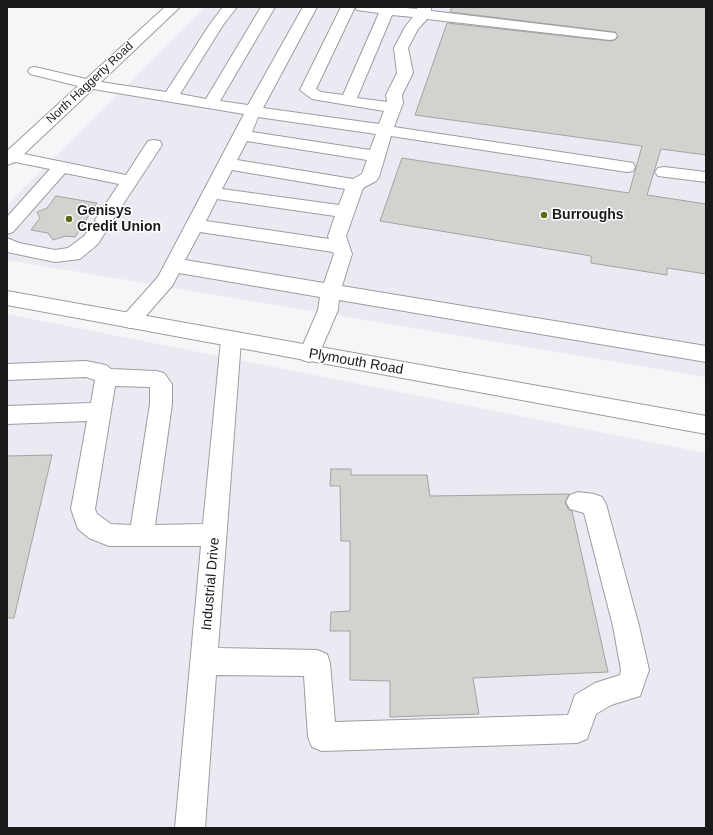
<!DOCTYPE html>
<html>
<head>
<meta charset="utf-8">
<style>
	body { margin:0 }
	#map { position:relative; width:713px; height:835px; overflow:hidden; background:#f6f5f8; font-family:Arial,sans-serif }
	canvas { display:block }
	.frame { position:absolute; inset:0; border:8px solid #1a191a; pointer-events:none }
</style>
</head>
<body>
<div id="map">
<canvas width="713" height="835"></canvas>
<div class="frame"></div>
</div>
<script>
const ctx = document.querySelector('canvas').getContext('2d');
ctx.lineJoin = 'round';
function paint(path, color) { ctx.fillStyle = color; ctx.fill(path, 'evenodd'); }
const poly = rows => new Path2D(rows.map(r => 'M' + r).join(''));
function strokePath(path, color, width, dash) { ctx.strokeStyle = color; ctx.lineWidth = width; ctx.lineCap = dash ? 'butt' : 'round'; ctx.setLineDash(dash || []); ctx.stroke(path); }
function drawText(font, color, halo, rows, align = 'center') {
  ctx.font = font + ' Arial,sans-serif'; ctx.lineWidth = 3; ctx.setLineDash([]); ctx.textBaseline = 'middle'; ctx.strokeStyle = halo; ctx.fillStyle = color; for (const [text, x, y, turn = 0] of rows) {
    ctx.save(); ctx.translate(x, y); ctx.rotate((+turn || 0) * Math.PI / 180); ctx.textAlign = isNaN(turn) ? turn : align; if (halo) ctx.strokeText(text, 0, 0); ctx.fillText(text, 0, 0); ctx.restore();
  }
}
const built = poly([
	[205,7,706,7,706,377,7,260,7,205],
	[7,314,706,453,706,828,7,828]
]);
const building = poly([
	[452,7,706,7,706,155,661,149,647,195,706,204,706,274,667,268,667,275,591,263,591,256,380,221,402,158,629,193,642,146,415,115,447,23,610,41,615,40,618,37,615,32,450,12,452,7],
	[56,196,97,203,75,237,66,236,53,240,48,233,31,230,40,218,37,212,47,208,56,196],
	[52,455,14,618,7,618,7,456,52,455],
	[331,469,351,469,351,475,427,475,430,496,569,494,565,503,569,510,572,511,608,672,473,678,479,714,390,717,390,681,350,680,350,631,330,631,331,612,350,611,350,541,341,541,340,486,330,486,331,469]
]);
const minor = poly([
	[165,7,180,7,101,82,166,92,210,24,223,7,237,7,223,25,180,94,206,99,261,7,275,7,220,101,248,105,303,7,317,7,263,108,379,124,384,111,312,99,300,90,341,7,355,7,316,89,321,92,343,95,379,13,357,10,355,7,397,7,417,9,417,7,431,7,431,11,615,33,617,36,615,39,610,40,427,19,418,29,408,48,413,73,402,95,403,103,394,127,627,162,633,163,635,167,633,171,627,172,391,136,379,177,376,181,363,188,346,236,352,254,342,286,706,346,706,362,339,300,338,310,319,354,316,360,309,362,302,360,299,354,318,310,320,297,179,273,172,286,137,326,130,328,123,326,120,321,123,316,158,277,244,114,93,89,24,154,126,175,148,141,154,140,160,141,162,145,110,224,104,226,98,224,95,220,119,184,65,173,13,232,7,234,7,217,50,169,15,162,7,165,7,151,78,86,30,74,28,71,30,68,35,67,86,79,165,7],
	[392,15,413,17,405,27,394,48,397,73,386,95,387,102,357,98,392,15],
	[258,117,376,134,370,150,252,132,258,117],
	[247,141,367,160,362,174,353,179,237,160,247,141],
	[232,170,345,189,339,205,222,189,232,170],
	[217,199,335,216,328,236,329,239,206,221,217,199],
	[200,232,333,252,334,254,324,283,185,260,200,232],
	[664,167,706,172,706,182,658,176,655,172,658,168,664,167],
	[97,225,103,227,106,231,98,244,80,259,55,262,7,252,7,238,19,243,55,250,68,248,84,236,91,227,97,225],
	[231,332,238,335,241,340,218,648,317,650,327,654,330,663,335,722,568,715,575,695,595,683,620,675,621,670,613,626,584,513,570,509,566,502,570,495,578,492,594,494,602,497,606,504,639,626,649,670,640,696,611,705,596,714,587,739,577,743,322,751,312,747,308,737,304,676,216,675,205,828,175,828,201,546,109,546,89,538,78,529,71,509,87,421,7,424,7,406,91,403,95,380,86,377,7,380,7,364,86,361,106,365,111,369,156,371,164,373,172,384,172,404,155,525,203,524,221,340,224,335,231,332],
	[115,386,150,387,150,404,131,525,111,524,97,514,95,509,115,386]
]);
const major = poly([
	[7,291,706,416,706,434,7,305,7,291]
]);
const markers = [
	[544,215,4,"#5d6a13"],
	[69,219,4,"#5d6a13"]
];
const farStreetnames = [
	["North Haggerty Road",90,83,-43]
];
const poiNames = [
	["Genisys",77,211],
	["Credit Union",77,227],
	["Burroughs",552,215]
];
const streetNames = [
	["Plymouth Road",356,362,10],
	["Industrial Drive",211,584,-85]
];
paint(built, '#ece9f3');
paint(building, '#d2d3cf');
strokePath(building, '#a3a4a1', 1);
strokePath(minor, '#9e9da0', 2);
strokePath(major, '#9e9da0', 2);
paint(minor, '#fff');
paint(major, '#fff');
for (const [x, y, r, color] of markers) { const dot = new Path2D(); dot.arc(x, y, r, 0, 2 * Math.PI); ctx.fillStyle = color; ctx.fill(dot); strokePath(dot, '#fff', 1.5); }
drawText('12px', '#1a191a', '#fff', farStreetnames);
drawText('bold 14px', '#1a191a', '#fff', poiNames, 'left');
drawText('14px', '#1a191a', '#fff', streetNames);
</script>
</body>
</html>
